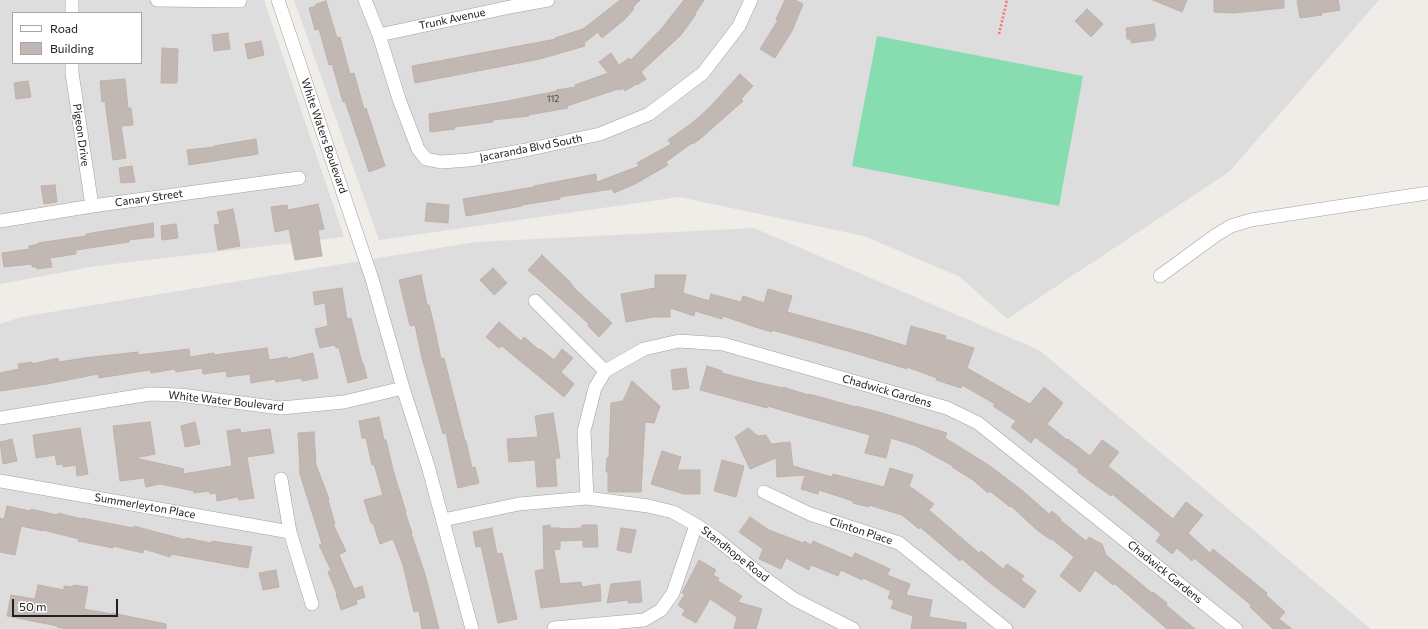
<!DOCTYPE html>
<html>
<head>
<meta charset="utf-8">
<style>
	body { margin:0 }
	#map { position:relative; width:1428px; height:629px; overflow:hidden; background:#f0ece7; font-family:Commissioner,sans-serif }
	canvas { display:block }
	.legend { position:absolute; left:12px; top:12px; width:130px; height:52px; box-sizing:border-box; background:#fff; border:1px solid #a6a6a6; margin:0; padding:5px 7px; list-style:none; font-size:12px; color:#202020 }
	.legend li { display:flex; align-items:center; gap:8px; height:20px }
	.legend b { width:20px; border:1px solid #a6a6a6 }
	.scale { position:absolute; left:12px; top:599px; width:106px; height:18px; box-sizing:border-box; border:2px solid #202020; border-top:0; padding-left:5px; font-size:12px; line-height:14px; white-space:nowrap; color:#202020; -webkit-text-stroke:3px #fff; paint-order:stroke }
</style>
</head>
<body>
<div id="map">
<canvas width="1428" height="629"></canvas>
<ul class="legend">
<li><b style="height:5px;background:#fff"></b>Road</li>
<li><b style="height:11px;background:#c1b7b3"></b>Building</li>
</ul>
<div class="scale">50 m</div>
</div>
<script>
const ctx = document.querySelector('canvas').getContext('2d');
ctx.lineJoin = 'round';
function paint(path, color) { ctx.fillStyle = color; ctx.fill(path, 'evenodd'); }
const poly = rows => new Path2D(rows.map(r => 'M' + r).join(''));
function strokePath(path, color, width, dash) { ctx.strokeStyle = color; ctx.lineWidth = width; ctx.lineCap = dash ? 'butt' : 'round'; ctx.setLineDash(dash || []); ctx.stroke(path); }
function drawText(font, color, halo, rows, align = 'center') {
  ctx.font = font + ' Commissioner,sans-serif'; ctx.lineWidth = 3; ctx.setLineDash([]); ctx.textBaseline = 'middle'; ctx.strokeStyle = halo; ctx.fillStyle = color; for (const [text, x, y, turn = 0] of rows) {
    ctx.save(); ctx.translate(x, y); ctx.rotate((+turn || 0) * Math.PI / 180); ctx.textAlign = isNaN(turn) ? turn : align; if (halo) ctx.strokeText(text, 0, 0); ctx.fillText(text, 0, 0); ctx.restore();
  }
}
const residential = poly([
	[0,0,264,0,344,237,96,266,0,284],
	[13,13,141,13,141,63,13,63],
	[294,0,1379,0,1229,172,1007,319,960,277,864,236,679,197,379,240],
	[754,228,1039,350,1371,629,0,629,0,324,21,317,475,242]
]);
const pitch = poly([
	[877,36,1083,76,1059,206,852,166]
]);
const building = poly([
	[620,0,640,0,633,7,634,9,624,20,602,38,598,32,584,43,585,46,540,59,415,83,412,66,556,39,555,38,583,29,620,0],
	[684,0,704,0,695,14,696,14,681,35,641,72,646,79,637,85,636,84,625,91,623,88,620,90,618,89,567,106,568,108,528,115,529,116,493,120,493,122,454,127,455,129,430,132,429,114,502,102,557,91,556,90,576,87,575,85,608,73,599,62,611,53,619,65,629,58,631,60,662,28,684,0],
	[785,0,795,0,803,4,792,31,775,58,760,49,778,20,776,19,785,0],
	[1153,0,1187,0,1182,12,1153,0],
	[1214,0,1284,0,1284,8,1234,13,1214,12,1214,0],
	[1303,0,1338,0,1340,10,1321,13,1322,15,1300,18,1297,1,1303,0],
	[326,1,337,38,340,37,350,74,354,73,364,109,366,108,385,166,369,172,345,101,343,102,332,64,329,65,319,29,315,30,309,8,316,6,316,4,326,1],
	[1087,9,1103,24,1091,37,1075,21,1087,9],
	[1154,24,1156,37,1154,37,1154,40,1131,43,1131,39,1127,39,1126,28,1154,24],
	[228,33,230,49,214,51,212,35,228,33],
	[261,41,264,55,248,59,245,44,261,41],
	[162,48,178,49,177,83,161,83,162,48],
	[740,74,753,86,741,99,743,101,700,139,693,144,692,143,666,162,668,165,635,184,614,193,612,189,560,197,560,199,522,205,522,206,466,216,463,199,534,187,534,186,596,174,597,182,639,166,637,163,671,144,668,140,692,123,709,108,740,74],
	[125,79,128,108,131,108,133,125,121,126,126,158,113,160,105,101,102,102,100,81,125,79],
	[28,81,31,97,16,99,14,83,28,81],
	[256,139,258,154,189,165,187,150,214,147,214,146,256,139],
	[132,166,135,182,121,183,119,168,132,166],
	[55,185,57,202,44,204,41,186,55,185],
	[427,203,449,205,448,223,425,221,427,203],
	[318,204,324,229,318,230,322,256,295,260,289,229,275,232,271,207,287,205,288,210,318,204],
	[233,209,240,246,218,250,214,225,220,224,217,212,233,209],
	[153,223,154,237,129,240,129,242,76,250,76,254,50,258,52,267,37,269,36,267,32,267,32,264,4,267,2,253,29,249,29,246,38,244,38,243,86,236,86,234,153,223],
	[176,224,178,238,162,240,161,226,176,224],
	[542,255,569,281,573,286,573,287,612,323,599,337,588,326,589,324,528,270,542,255],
	[493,268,507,283,494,295,480,280,493,268],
	[421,275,427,305,429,305,433,321,441,359,444,358,465,441,466,441,472,468,475,467,479,483,458,488,446,433,443,434,422,358,415,325,410,326,399,280,421,275],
	[655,275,686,275,683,293,709,301,711,294,741,302,743,296,764,303,768,289,792,296,787,312,868,334,906,346,911,326,946,336,945,339,974,348,967,368,1030,404,1044,387,1063,403,1047,424,1067,440,1068,439,1090,456,1102,440,1119,452,1108,466,1173,519,1186,502,1203,515,1188,533,1210,553,1213,549,1267,593,1266,595,1285,612,1279,619,1292,629,1273,629,1250,607,1251,605,1194,558,1192,561,1177,548,1172,554,1156,541,1161,534,1112,494,1111,496,1094,484,1078,472,1079,470,1035,437,1031,443,1011,427,1016,421,993,406,995,404,962,385,961,388,936,380,937,378,907,367,907,369,851,352,772,330,772,332,755,327,723,316,722,319,695,311,694,316,670,308,670,317,653,317,626,322,621,294,655,288,655,275],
	[342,288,347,319,351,318,362,363,363,363,367,378,348,383,339,348,336,348,335,345,320,348,315,329,328,326,325,303,315,305,313,292,342,288],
	[499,322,521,341,524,337,539,350,540,349,554,360,562,349,573,358,561,372,574,384,564,397,502,346,499,348,486,337,499,322],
	[267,348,269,360,287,357,288,359,313,353,318,378,302,381,301,378,276,382,275,379,251,383,250,374,227,377,226,371,203,374,202,368,176,372,175,369,151,373,150,370,99,378,98,374,47,384,0,391,0,373,19,369,18,364,32,362,32,364,58,358,59,362,84,358,138,352,138,355,189,349,190,357,214,353,214,355,267,348],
	[707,366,722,371,722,373,756,382,783,388,783,387,808,395,809,394,856,407,856,406,882,413,947,433,945,438,990,466,1023,491,1049,514,1052,511,1061,519,1060,520,1086,541,1089,537,1102,544,1106,555,1152,593,1153,592,1167,603,1166,605,1195,629,1167,629,1114,583,1113,585,1095,570,1080,592,1060,576,1074,557,1052,539,1051,540,1037,530,1011,506,1010,507,990,491,988,493,973,480,952,467,953,466,916,446,891,438,886,458,865,453,870,435,791,413,768,406,767,408,700,390,707,366],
	[686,368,689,388,673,390,671,370,686,368],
	[632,381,660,406,654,423,645,422,641,492,608,492,608,472,606,472,607,458,609,458,611,403,623,401,632,381],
	[553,413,560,458,555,458,557,486,537,487,535,460,509,462,507,439,538,437,535,416,553,413],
	[379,417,384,440,386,440,393,470,406,512,405,512,412,533,411,533,425,574,439,629,422,629,419,611,414,612,403,565,393,539,380,544,373,523,371,523,364,500,383,495,374,464,372,465,366,438,362,438,359,421,379,417],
	[150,422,155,454,135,458,184,469,183,474,232,466,227,431,240,429,241,433,270,429,274,453,247,457,254,498,239,500,238,497,217,501,216,493,210,494,209,491,194,493,194,491,160,484,146,487,144,478,120,481,113,426,150,422],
	[195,422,200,444,185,447,181,426,195,422],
	[80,428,88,474,77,476,76,465,63,467,63,464,57,465,55,455,36,458,33,435,80,428],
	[748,428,758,436,766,435,771,444,790,442,793,466,832,477,833,474,884,487,890,468,913,475,909,486,934,504,929,510,979,553,981,551,1003,569,1007,564,1024,576,1021,580,1036,591,1024,608,990,583,962,559,960,561,920,527,919,529,902,515,869,505,869,507,853,503,853,501,819,490,818,494,801,489,805,475,777,477,776,458,750,469,735,437,748,428],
	[314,432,316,465,329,499,328,500,335,524,333,524,346,551,339,555,354,589,362,586,365,597,356,600,357,604,341,610,336,594,337,594,328,572,331,570,319,545,322,544,299,471,300,470,298,433,314,432],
	[12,439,17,461,3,464,0,442,12,439],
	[662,451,681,457,677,470,700,470,700,494,684,494,651,484,662,451],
	[722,460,744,466,736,497,714,491,722,460],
	[7,506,30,511,31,509,57,515,58,513,82,519,82,518,133,528,134,526,186,540,186,538,211,543,212,541,252,547,248,568,171,554,170,557,144,549,143,553,113,546,113,548,78,541,79,539,43,530,43,531,21,526,15,555,0,552,0,518,4,519,7,506],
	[750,517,769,530,803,543,804,541,811,545,813,541,852,558,855,553,890,569,887,575,910,584,906,595,932,600,929,617,966,623,966,629,911,629,913,616,891,608,894,601,888,598,891,591,863,578,862,580,841,570,838,576,811,565,809,570,786,558,781,569,759,559,763,549,739,532,750,517],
	[550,525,550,528,560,528,560,529,582,528,582,525,597,525,598,547,583,547,583,540,560,541,560,549,554,550,560,584,581,582,582,587,600,584,601,601,541,608,535,571,544,569,543,526,550,525],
	[492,528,497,554,502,553,517,619,498,623,481,546,476,547,473,532,492,528],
	[621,528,636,530,631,553,617,550,621,528],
	[699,560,716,570,713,575,719,578,718,581,742,596,738,602,762,609,756,629,734,629,737,617,710,599,696,623,682,615,685,610,678,605,685,594,682,593,699,560],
	[276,570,279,587,263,590,259,573,276,570],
	[640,581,642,602,628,603,628,600,607,603,611,584,640,581],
	[38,585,64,590,64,586,73,587,73,585,88,587,84,609,112,614,112,613,166,624,166,629,67,629,57,627,58,626,7,616,11,595,35,599,38,585]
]);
const path = poly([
	[999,34,1007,0]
]);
const street = poly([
	[72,0,72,13],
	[157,0,240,1],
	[278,0,372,279,403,388,428,466,472,629],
	[365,0,379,35,399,99,418,149,426,159,441,162,469,160,521,151,600,134,649,114,703,73,739,26,751,0],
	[379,35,515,6,548,0],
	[72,63,72,73,92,206],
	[0,221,92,206,299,178],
	[1160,276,1216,235,1231,226,1251,220,1428,193],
	[535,301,605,371],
	[0,418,150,394,180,395,281,408,344,402,403,388],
	[281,479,290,532,312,604],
	[0,481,290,532],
	[764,492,810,514,899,543,1006,629],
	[587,498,584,431,595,388,605,371,644,349,679,341,723,344,947,408,978,423,1236,629],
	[443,520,519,504,587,498,648,506,673,512,696,525,717,539,763,577,794,599,853,629],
	[554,628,644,620,661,610,673,593,696,525]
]);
const numberNames = [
	["112",553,99]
];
const streetNames = [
	["Trunk Avenue",452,19,-12],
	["Pigeon Drive",81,135,82],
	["White Waters Boulevard",324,136,71],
	["Jacaranda Blvd South",531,148,-11],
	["Canary Street",149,198,-8],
	["Chadwick Gardens",887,391,16],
	["White Water Boulevard",226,401,6],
	["Summerleyton Place",145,506,10],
	["Clinton Place",861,531,18],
	["Standhope Road",735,554,38],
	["Chadwick Gardens",1165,572,39]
];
paint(residential, '#dedddd');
paint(pitch, '#87ddb0');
paint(building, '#c1b7b3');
strokePath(building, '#c2b1a9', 1);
strokePath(street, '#a1a1a1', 14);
strokePath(path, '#f77175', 2.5, [2, 2]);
strokePath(street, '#fff', 13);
drawText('9px', '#484645', null, numberNames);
drawText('11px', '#202020', '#fff', streetNames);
</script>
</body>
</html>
